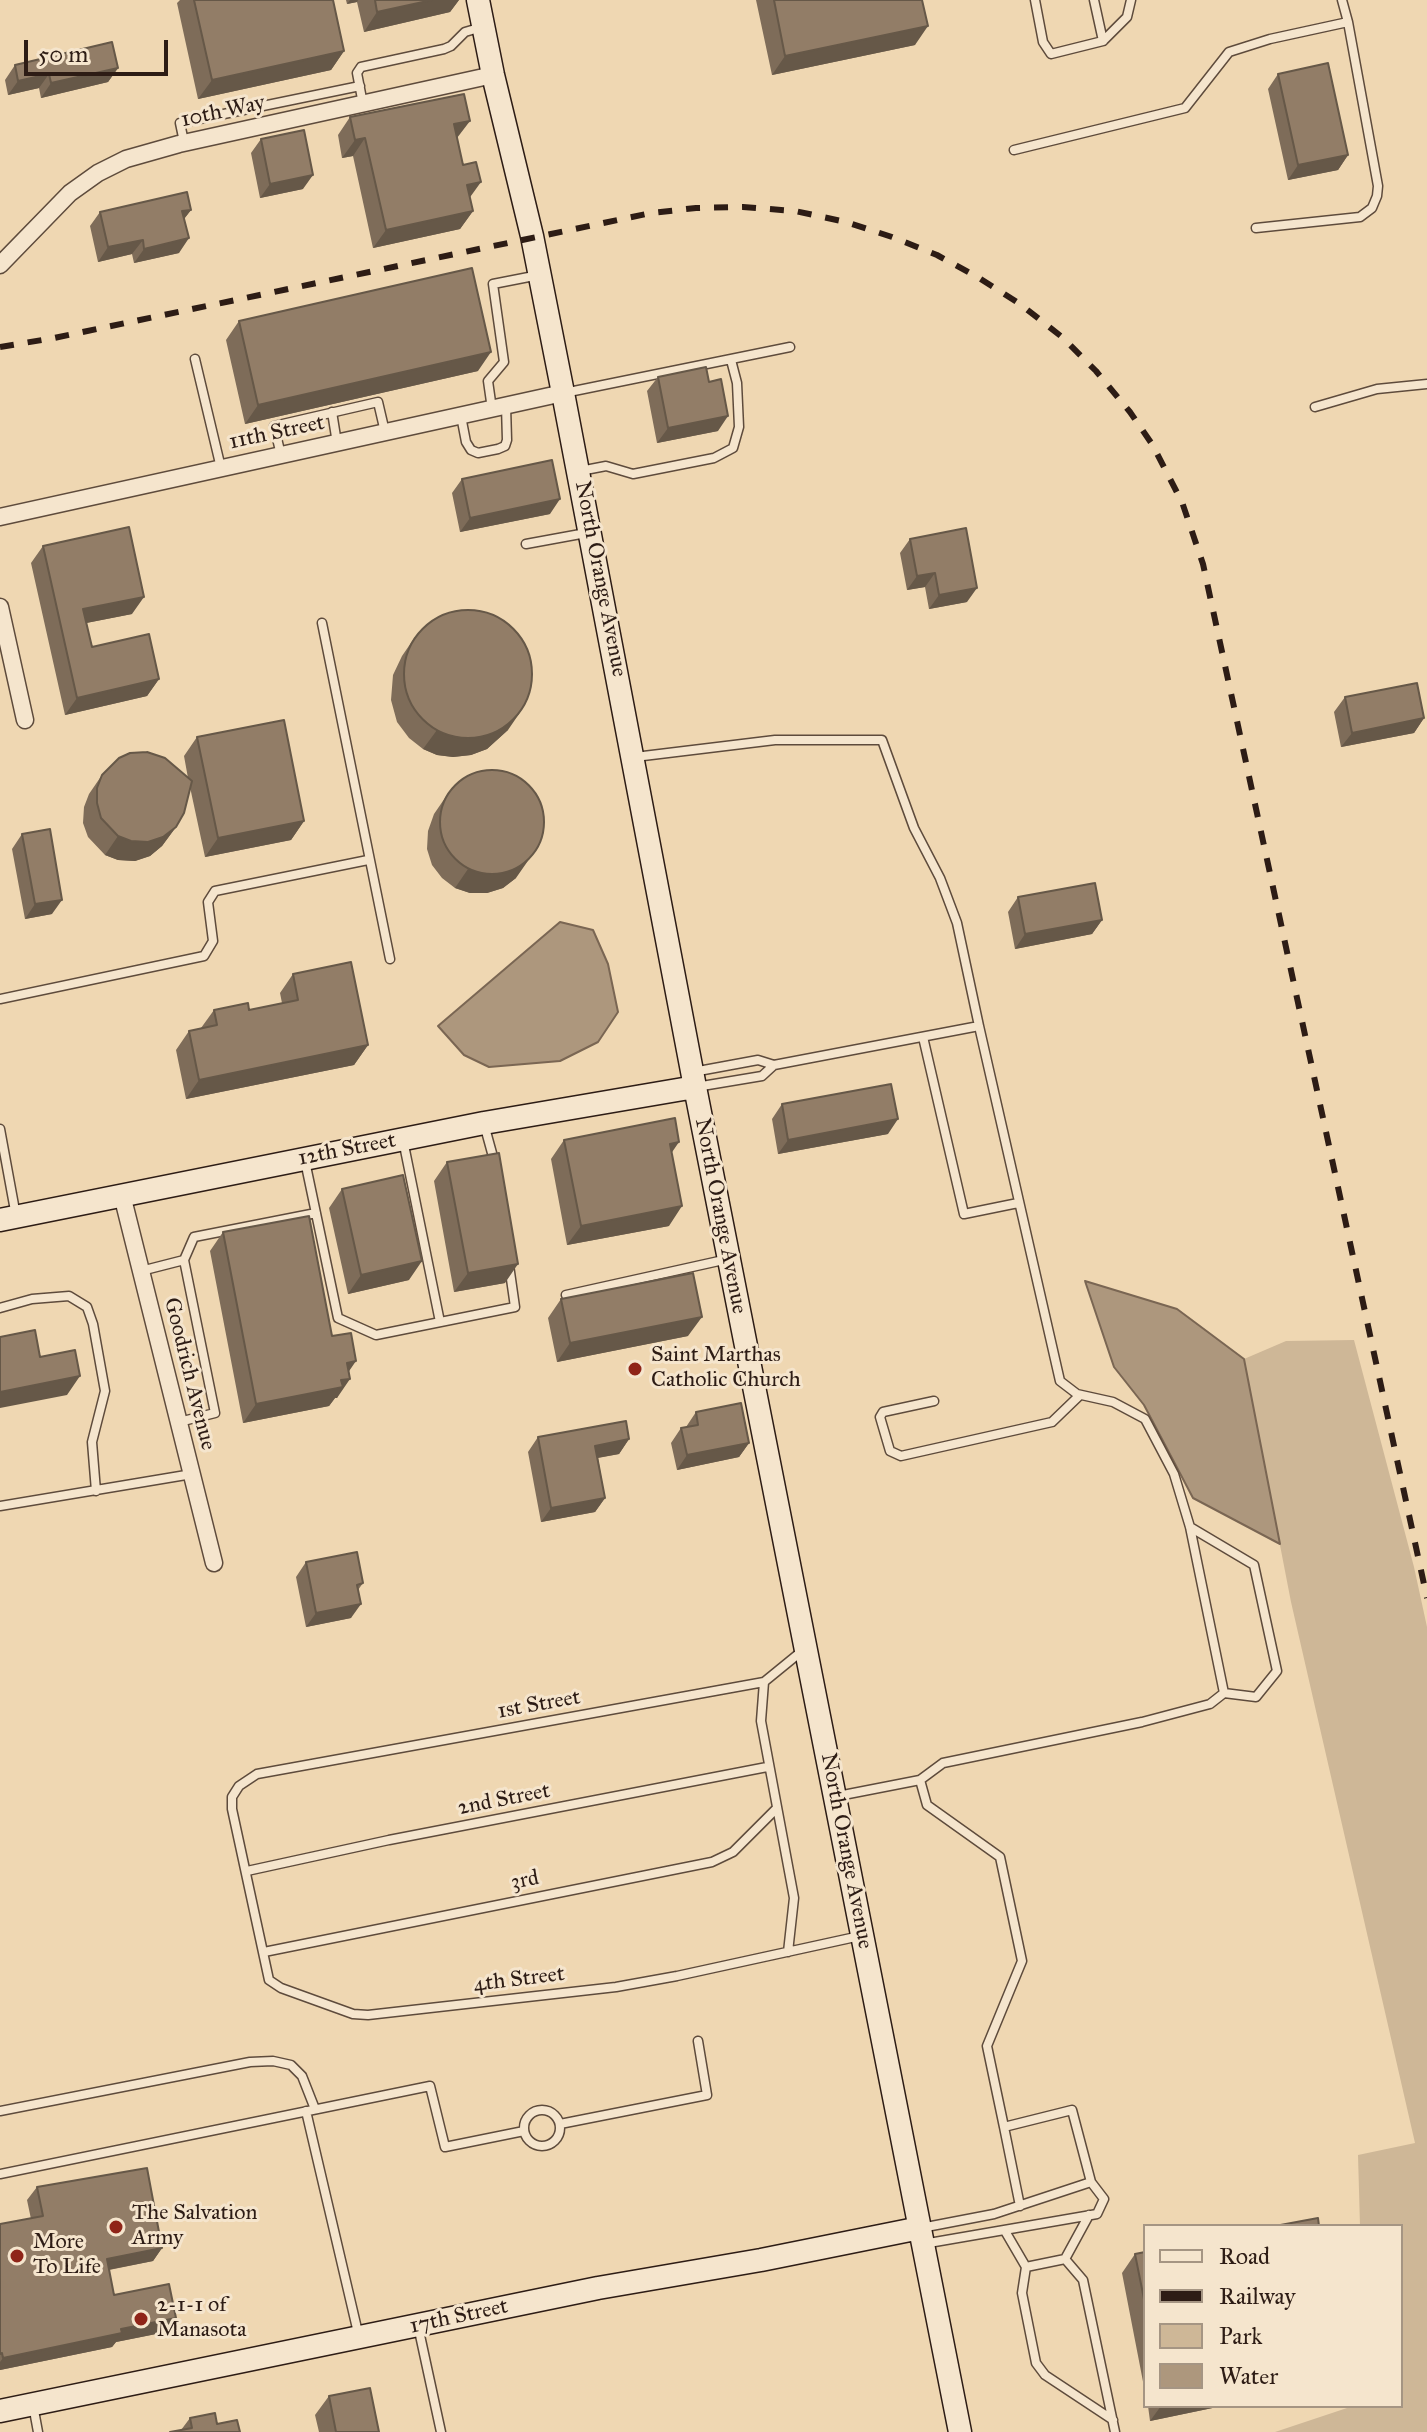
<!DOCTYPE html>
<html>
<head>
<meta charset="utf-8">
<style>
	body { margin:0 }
	#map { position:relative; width:1427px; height:2432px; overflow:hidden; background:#efd7b2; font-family:"IM FELL Great Primer",serif }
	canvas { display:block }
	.legend { position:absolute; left:1143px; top:2224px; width:260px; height:184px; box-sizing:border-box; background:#f5e5cd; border:2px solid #a59583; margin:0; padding:10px 14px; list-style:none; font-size:24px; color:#2d1c15 }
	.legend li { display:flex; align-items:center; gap:16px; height:40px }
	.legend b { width:40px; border:2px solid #a59583 }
	.scale { position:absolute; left:24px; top:40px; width:144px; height:36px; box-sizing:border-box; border:4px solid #2d1c15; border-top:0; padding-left:10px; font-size:24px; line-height:28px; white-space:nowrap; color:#2d1c15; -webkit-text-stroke:6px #f5e5cd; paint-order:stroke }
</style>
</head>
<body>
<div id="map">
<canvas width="1427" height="2432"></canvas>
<ul class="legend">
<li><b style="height:10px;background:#f5e5cd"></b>Road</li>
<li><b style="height:10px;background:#2d1c15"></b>Railway</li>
<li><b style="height:22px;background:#ceb797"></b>Park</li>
<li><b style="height:22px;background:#ad977d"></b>Water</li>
</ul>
<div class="scale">50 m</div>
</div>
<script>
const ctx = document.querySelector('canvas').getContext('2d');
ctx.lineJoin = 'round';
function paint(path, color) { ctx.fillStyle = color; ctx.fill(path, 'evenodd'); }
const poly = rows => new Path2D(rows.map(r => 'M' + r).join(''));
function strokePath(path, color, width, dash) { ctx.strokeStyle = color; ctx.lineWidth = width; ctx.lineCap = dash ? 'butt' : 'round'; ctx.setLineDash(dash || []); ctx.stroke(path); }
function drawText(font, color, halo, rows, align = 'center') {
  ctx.font = font + ' "IM FELL Great Primer",serif'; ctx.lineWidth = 6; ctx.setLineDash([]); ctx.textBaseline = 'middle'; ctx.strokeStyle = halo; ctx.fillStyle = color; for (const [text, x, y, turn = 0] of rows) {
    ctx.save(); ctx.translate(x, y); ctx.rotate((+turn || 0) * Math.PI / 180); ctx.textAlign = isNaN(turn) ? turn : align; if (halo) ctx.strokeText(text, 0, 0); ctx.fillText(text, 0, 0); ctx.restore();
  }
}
const green = poly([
	[1354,1340,1414,1567,1427,1627,1427,2432,1275,2432,1353,2406,1401,2406,1401,2226,1360,2226,1358,2155,1415,2143,1291,1602,1244,1359,1286,1341]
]);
const water = poly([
	[560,922,593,930,608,964,618,1012,598,1042,560,1061,489,1067,464,1055,438,1026,560,922],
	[1085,1281,1177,1309,1244,1359,1280,1544,1193,1498,1144,1405,1114,1367,1085,1281]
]);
const lane = poly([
	[1035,0,1043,42,1051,54,1103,41,1127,17,1131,0],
	[1094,0,1103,41],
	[363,104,357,73,361,67,444,49,451,46,465,32,482,27],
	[184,142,180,123,360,86],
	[1014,150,1185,108,1229,52,1270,39,1348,22,1342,0],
	[1256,228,1360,217,1372,208,1377,196,1378,186,1348,22],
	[195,359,221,468],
	[564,393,790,347],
	[1315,407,1377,389,1427,384],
	[492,409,488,381,504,362,493,284,539,275],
	[332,412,337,443],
	[461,416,466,442,471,450,478,453,498,449,505,446,507,440,506,406],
	[281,455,274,426,378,402,385,432],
	[580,471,606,466,633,474,714,458,733,448,739,427,737,383,731,360],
	[526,544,586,533],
	[322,623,390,959],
	[635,757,775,740,882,740,914,828,940,878,957,923,979,1026],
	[0,999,204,956,213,941,208,902,215,891,368,860],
	[923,1037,964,1214,1018,1203],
	[774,1065,979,1026,1060,1381,1077,1394,1113,1402,1145,1419,1174,1474,1190,1527,1224,1693,1256,1697,1277,1671,1254,1565,1190,1527],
	[693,1072,758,1060,774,1065,762,1076,696,1087],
	[484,1124,495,1164],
	[0,1129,16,1216],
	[403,1140,440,1322],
	[305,1161,338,1318,376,1335,515,1307,509,1265],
	[141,1271,184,1260],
	[566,1295,728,1259],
	[0,1308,32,1299,69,1296,87,1307,93,1324,105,1391,92,1442,96,1491],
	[934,1401,883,1412,880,1417,890,1451,901,1456,1052,1422,1080,1395],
	[179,1422,215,1413,184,1260,194,1237,316,1213],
	[0,1506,192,1474],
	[802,1651,764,1682,257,1774,239,1786,232,1797,232,1809,269,1980,281,1988,353,2014,368,2015,616,1987,677,1976,860,1936],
	[764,1682,761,1721,794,1898,788,1952],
	[920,1780,927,1805,1000,1857,1022,1961,987,2046,1004,2127,1072,2110,1091,2182],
	[838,1796,920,1780,943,1763,1142,1722,1210,1704,1224,1693],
	[247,1871,389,1840,767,1767],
	[264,1952,712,1862,733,1852,775,1810],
	'524 2128a18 18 0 1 1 36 0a18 18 0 1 1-36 0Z',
	[0,2111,250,2062,273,2061,291,2065,302,2076,315,2109],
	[306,2111,359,2337],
	[560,2124,707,2095,698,2041],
	[1004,2127,1020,2206],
	[0,2174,430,2086,445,2147,524,2131],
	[921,2228,994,2214,1091,2182,1104,2199,1097,2214,923,2244],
	[1005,2231,1026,2267,1022,2293,1036,2363,1045,2375,1113,2420],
	[1065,2259,1089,2215],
	[1026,2267,1065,2259,1083,2280,1115,2432],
	[418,2326,441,2432],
	[33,2405,38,2432]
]);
const street = poly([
	[0,265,70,193,98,173,126,159,179,144,493,75],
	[0,517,563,393],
	[0,607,25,720],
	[122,1195,214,1563]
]);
const secondary = poly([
	[478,0,493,75,532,236,563,393,695,1087,960,2432],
	[0,1220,484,1123,695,1087],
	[0,2411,598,2288,761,2260,920,2228]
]);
const rail = poly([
	[0,347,54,338,651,213,696,208,743,207,795,211,846,222,892,237,937,255,979,278,1020,304,1062,337,1096,371,1130,412,1152,444,1182,502,1203,564,1427,1598]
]);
const wall = poly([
	[180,0,333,0,344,51,331,70,198,99,177,3],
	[346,0,459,0,450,12,364,32,357,2,347,4],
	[756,0,922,0,915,45,772,75],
	[15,65,118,68,108,82,41,98,39,88,8,95,5,80],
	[1278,74,1348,155,1338,170,1288,180,1268,89],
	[350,117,457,138,473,211,460,229,373,248,353,156,342,158,338,135],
	[261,139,303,189,260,198,251,153],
	[191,210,184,219,179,253,134,263,132,254,98,262,90,226,100,212],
	[239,321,478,371,245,424,226,340],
	[658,377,718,431,657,443,647,391],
	[462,479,550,514,460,532,452,493],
	[910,539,967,602,929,609,925,587,907,590,900,553],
	[43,546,132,614,86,623,92,647,159,679,147,696,65,715,31,563],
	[415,637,508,730,487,749,471,755,453,757,437,755,423,749,409,738,397,722,391,700,393,675,402,656],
	[1345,697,1424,718,1414,733,1341,747,1334,712],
	[197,737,304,821,291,840,205,857,190,787,176,827,162,846,150,856,135,861,118,860,105,855,88,837,83,823,84,807,89,794,102,775,188,778,184,756],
	[447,795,516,878,503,888,487,893,470,893,455,888,442,878,432,865,427,849,428,831,434,814],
	[22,834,52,914,25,919,12,849],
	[1018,897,1102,920,1092,934,1015,949,1008,912],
	[293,974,368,1045,354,1065,186,1099,176,1050,189,1031,201,1028,214,1010,249,1010,282,1003,280,993],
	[782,1104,888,1134,778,1154,772,1119],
	[564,1140,669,1226,567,1245,551,1159],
	[447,1162,505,1283,454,1292,434,1181],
	[342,1189,409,1280,348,1294,329,1208],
	[223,1232,332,1336,349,1371,337,1398,335,1398,329,1406,243,1423,210,1251],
	[561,1299,688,1336,557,1362,548,1318],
	[696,1412,749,1443,739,1457,677,1470,671,1443,681,1428,686,1427],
	[538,1437,629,1439,619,1454,598,1458,605,1498,595,1512,541,1522,528,1452],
	[306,1562,363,1583,358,1590,351,1618,306,1627,296,1577],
	[37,2187,162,2248,153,2261,109,2270,114,2295,176,2318,166,2332,116,2342,112,2347,0,2370,0,2224,31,2219,27,2200],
	[1145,2252,1145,2392,1122,2273,1135,2254],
	[329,2396,379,2432,319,2432,315,2415],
	[1148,2406,1222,2406,1150,2421],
	[190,2418,217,2424,181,2430]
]);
const shadedWall = poly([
	[350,0,358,0,357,2,347,4],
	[432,0,459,0,450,12,364,32,377,12],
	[928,26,915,45,772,75,785,56],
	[344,51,331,70,198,99,212,80],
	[118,68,108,82,41,98,51,83],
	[49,74,39,88,8,95,18,81],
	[470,121,457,138,454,124],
	[365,138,353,156,342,158,355,140],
	[1348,155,1338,170,1288,180,1298,165],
	[313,175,303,189,260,198,270,184],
	[481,182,468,200,467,185],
	[191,210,180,224,182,211],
	[473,211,460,229,373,248,386,230],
	[189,238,179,253,134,263,144,249],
	[143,240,132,254,98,262,108,247],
	[491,352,478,371,245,424,258,405],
	[728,416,718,431,657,443,668,428],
	[560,499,550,514,460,532,470,518],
	[935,573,925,587,907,590,917,576],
	[977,588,967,602,929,609,939,595],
	[144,597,132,614,71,626,83,609],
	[159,679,147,696,65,715,77,698],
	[521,711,508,730,487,749,471,755,453,757,437,755,423,749,437,730],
	[1424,718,1414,733,1341,747,1352,733],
	[304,821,291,840,205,857,218,838],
	[176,827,162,846,150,856,135,861,118,860,105,855,118,836],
	[539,845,516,878,503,888,487,893,470,893,455,888,468,869],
	[62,900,52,914,25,919,35,904],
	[1102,920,1092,934,1015,949,1025,934],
	[368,1045,354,1065,186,1099,199,1080],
	[898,1119,888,1134,778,1154,788,1140],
	[679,1142,666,1161,670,1144],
	[682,1206,669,1226,567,1245,581,1226],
	[422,1261,409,1280,348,1294,361,1275],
	[518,1264,505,1283,454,1292,468,1273],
	[702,1317,688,1336,557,1362,570,1343],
	[356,1361,343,1380,350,1379,337,1398,335,1398,329,1406,243,1423,256,1404,347,1363],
	[80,1376,67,1395,0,1408,0,1392],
	[629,1439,619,1454,585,1460,595,1446],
	[749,1443,739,1457,677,1470,687,1455],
	[605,1498,595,1512,541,1522,551,1508],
	[361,1604,351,1618,306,1627,316,1613],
	[162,2248,153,2261,97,2272,107,2259],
	[176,2318,166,2332,116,2342,112,2347,0,2370,0,2362,3,2358,121,2329],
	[1161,2406,1222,2406,1150,2421]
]);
const building = poly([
	[194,0,333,0,344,51,212,80,194,0],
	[375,0,432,0,377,12,375,0],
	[774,0,922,0,928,26,785,56,774,0],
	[112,42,118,68,51,83,49,74,18,81,15,65,112,42],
	[1328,63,1348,155,1298,165,1278,74,1328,63],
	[464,94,470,121,454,124,463,165,476,162,481,182,467,185,473,211,386,230,365,138,355,140,350,117,464,94],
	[304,130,313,175,270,184,261,139,304,130],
	[187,192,191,210,182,211,189,238,144,249,143,240,108,247,100,212,187,192],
	[472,268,491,352,258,405,239,321,472,268],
	[706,367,709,382,721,379,728,416,668,428,658,377,706,367],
	[552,460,560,499,470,518,462,479,552,460],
	[129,527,144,597,83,609,92,647,149,634,159,679,77,698,43,546,129,527],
	[966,528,977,588,939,595,935,573,917,576,910,539,966,528],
	'404 674a64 64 0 1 1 128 0a64 64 0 1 1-128 0Z',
	[1417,683,1424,718,1352,733,1345,697,1417,683],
	[284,720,304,821,218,838,197,737,284,720],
	[147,752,165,758,192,781,184,813,176,827,163,837,148,842,131,841,118,836,101,818,97,803,97,788,102,775,119,758,130,753,147,752],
	'440 822a52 52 0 1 1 104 0a52 52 0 1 1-104 0Z',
	[50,829,62,900,35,904,22,834,50,829],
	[1095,883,1102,920,1025,934,1018,897,1095,883],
	[351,962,368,1045,199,1080,189,1031,217,1025,214,1010,248,1003,249,1010,298,1000,293,974,351,962],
	[891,1084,898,1119,788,1140,782,1104,891,1084],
	[675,1118,679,1142,670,1144,682,1206,581,1226,564,1140,675,1118],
	[499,1153,518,1264,468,1273,447,1162,499,1153],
	[403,1175,422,1261,361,1275,342,1189,403,1175],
	[309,1216,332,1336,351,1333,356,1361,347,1363,350,1379,341,1380,343,1387,256,1404,223,1232,309,1216],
	[693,1273,702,1317,570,1343,561,1299,693,1273],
	[35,1330,40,1357,75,1350,80,1376,0,1392,0,1337,35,1330],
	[741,1403,749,1443,687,1455,681,1428,698,1425,696,1412,741,1403],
	[626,1421,629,1439,595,1446,605,1498,551,1508,538,1437,626,1421],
	[357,1552,363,1583,357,1585,361,1604,316,1613,306,1562,357,1552],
	[147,2168,162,2248,107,2259,114,2295,169,2284,176,2318,121,2329,122,2333,3,2358,2,2353,0,2354,0,2224,43,2216,37,2187,147,2168],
	[1318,2218,1319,2226,1275,2226,1318,2218],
	[1145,2252,1145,2304,1135,2254,1145,2252],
	[370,2388,379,2432,336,2432,329,2396,370,2388],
	[215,2413,217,2424,237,2420,240,2432,170,2432,192,2428,190,2418,215,2413]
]);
const markers = [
	[635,1369,8,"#8f2418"],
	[116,2227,8,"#8f2418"],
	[17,2256,8,"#8f2418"],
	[141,2319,8,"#8f2418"]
];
const streetNames = [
	["10th Way",223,112,-12],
	["11th Street",277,433,-12],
	["North Orange Avenue",600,579,79],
	["12th Street",347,1150,-11],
	["North Orange Avenue",720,1216,79],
	["Goodrich Avenue",189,1374,76],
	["1st Street",539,1705,-10],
	["2nd Street",504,1800,-11],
	["North Orange Avenue",846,1851,79],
	["3rd",525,1881,-11],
	["4th Street",519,1980,-7],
	["17th Street",459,2317,-12]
];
const poiNames = [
	["Saint Marthas",651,1356],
	["Catholic Church",651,1381],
	["The Salvation",132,2214],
	["Army",132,2239],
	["More",33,2243],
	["To Life",33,2268],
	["2-1-1 of",157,2306],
	["Manasota",157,2331]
];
paint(green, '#ceb797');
paint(water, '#ad977d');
strokePath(water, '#7a6653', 2);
strokePath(lane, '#5e4b3c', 11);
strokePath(street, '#5e4b3c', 19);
strokePath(secondary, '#2d1c15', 25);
strokePath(lane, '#f5e5cd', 8);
strokePath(street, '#f5e5cd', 16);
strokePath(secondary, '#f5e5cd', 22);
strokePath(rail, '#2d1c15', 6, [14, 14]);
paint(wall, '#7e6c59');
paint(shadedWall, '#665848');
paint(building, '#927d67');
strokePath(building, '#665848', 2);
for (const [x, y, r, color] of markers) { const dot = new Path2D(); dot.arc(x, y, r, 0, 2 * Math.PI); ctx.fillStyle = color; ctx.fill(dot); strokePath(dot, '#f5e5cd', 3); }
drawText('22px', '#2d1c15', '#f5e5cd', streetNames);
drawText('22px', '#2d1c15', '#f5e5cd', poiNames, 'left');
</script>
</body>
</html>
